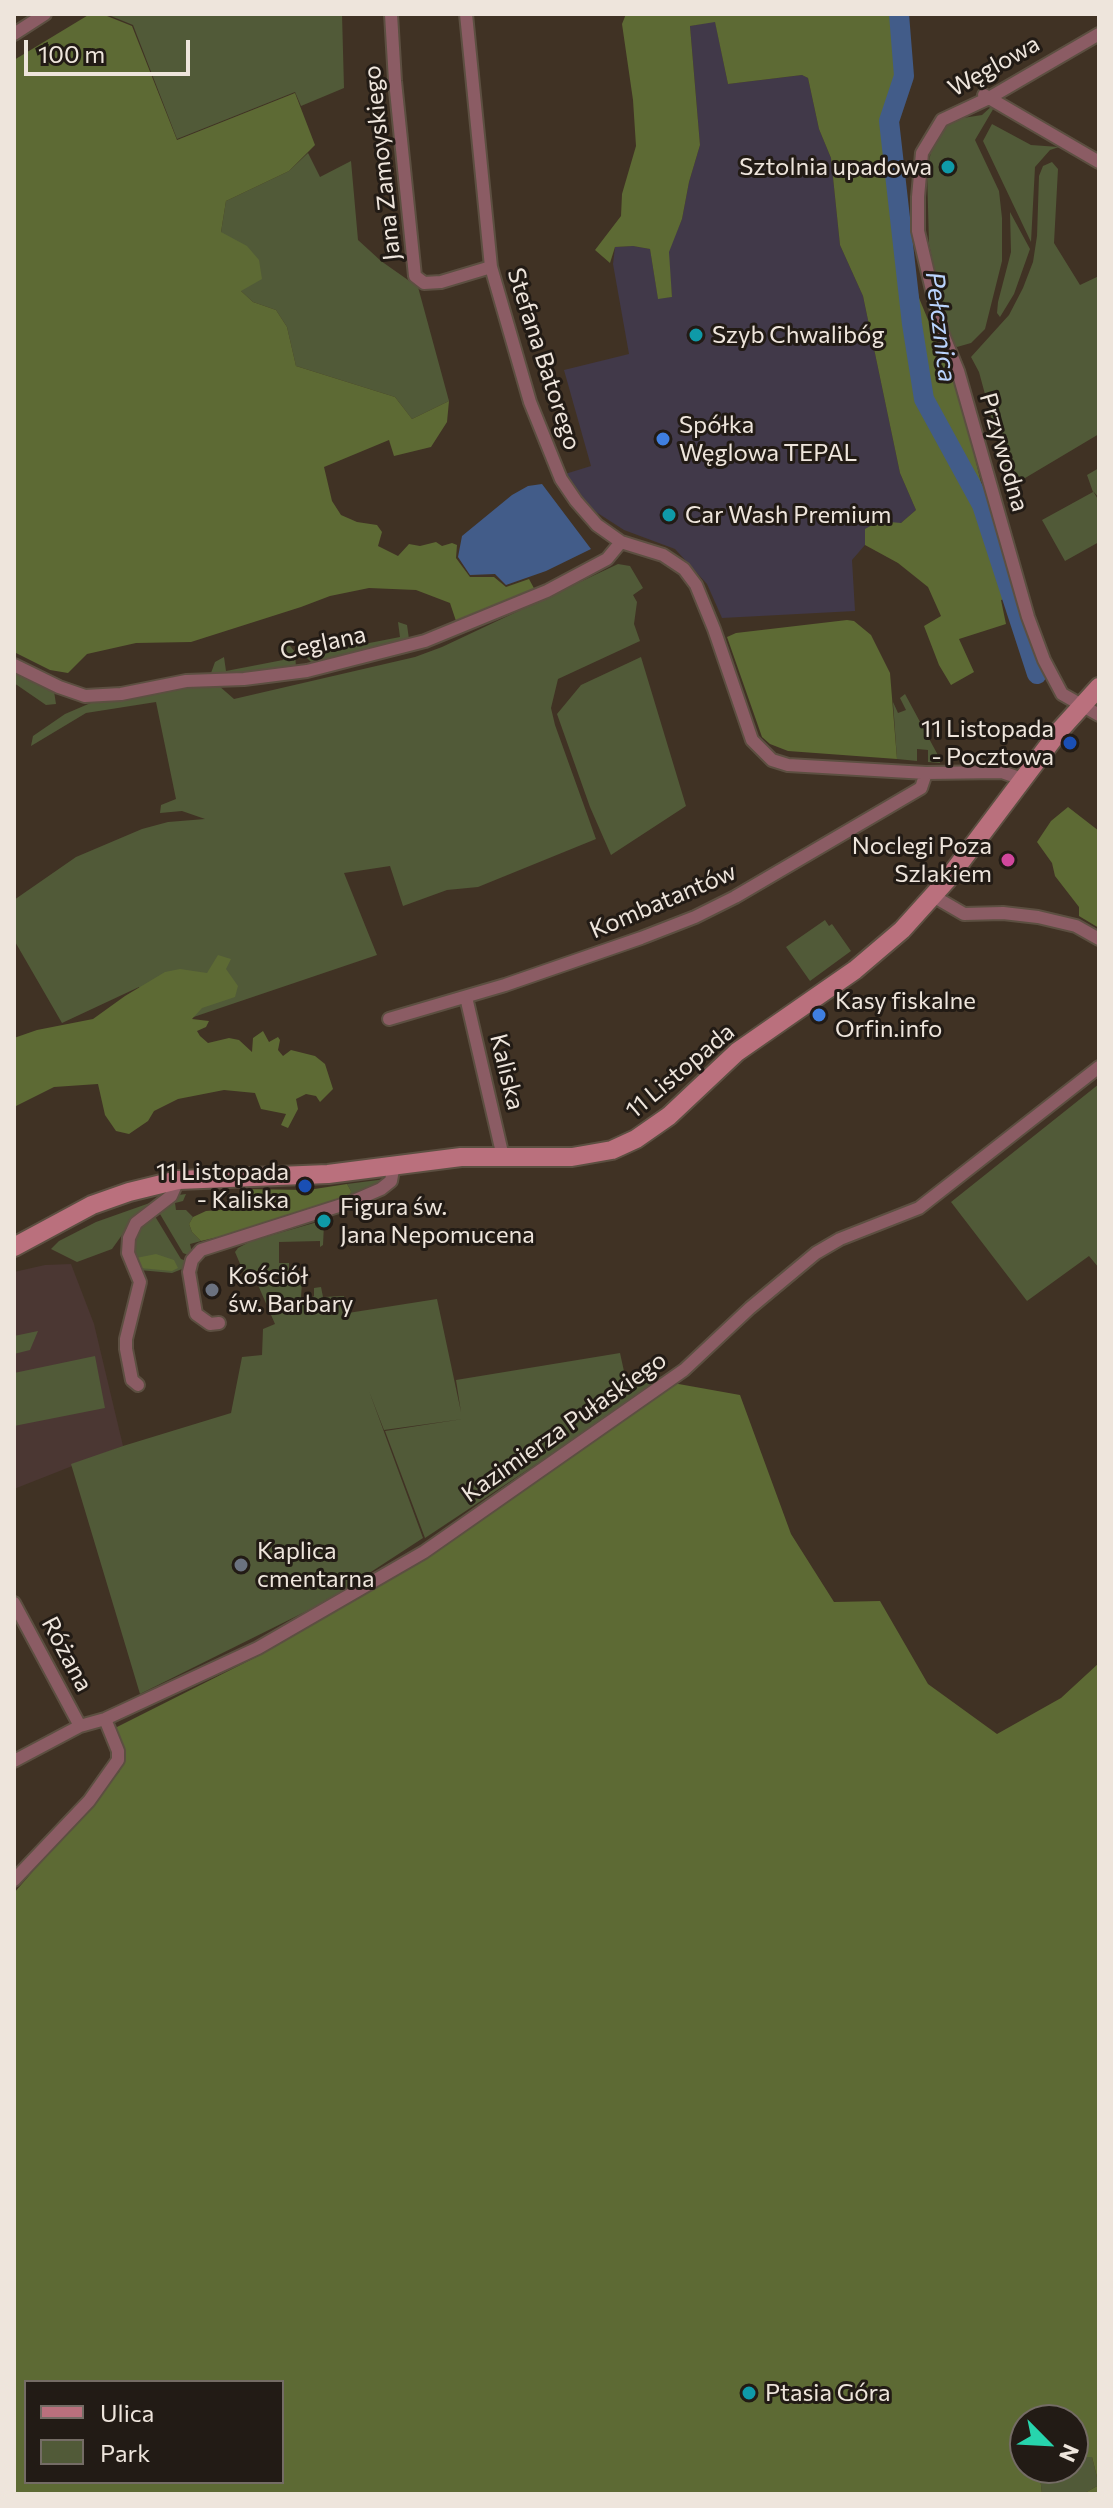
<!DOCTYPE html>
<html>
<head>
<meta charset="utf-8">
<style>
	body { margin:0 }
	#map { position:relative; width:1113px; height:2508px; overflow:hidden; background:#403224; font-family:Commissioner,sans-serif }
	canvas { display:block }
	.frame { position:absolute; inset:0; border:16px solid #eee5dc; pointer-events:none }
	.legend { position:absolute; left:24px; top:2380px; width:260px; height:104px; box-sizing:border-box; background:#221b15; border:2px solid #746c65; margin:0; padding:10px 14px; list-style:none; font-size:24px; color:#eee5dc }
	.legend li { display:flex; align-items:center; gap:16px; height:40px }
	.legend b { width:40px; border:2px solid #746c65 }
	.north { position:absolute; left:1009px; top:2404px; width:80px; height:80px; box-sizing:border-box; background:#221b15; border:2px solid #746c65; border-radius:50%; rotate:114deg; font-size:22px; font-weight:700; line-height:32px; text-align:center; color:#eee5dc }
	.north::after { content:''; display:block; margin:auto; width:28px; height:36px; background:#27d5ad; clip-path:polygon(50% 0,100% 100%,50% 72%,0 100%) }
	.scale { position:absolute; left:24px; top:40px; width:166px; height:36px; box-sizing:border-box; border:4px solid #eee5dc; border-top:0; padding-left:10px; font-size:24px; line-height:28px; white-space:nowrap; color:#eee5dc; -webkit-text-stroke:6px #221b15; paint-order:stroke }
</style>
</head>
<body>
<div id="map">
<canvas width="1113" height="2508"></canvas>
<div class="frame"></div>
<ul class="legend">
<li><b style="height:10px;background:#ba707d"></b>Ulica</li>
<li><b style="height:22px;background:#515a38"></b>Park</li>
</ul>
<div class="north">N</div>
<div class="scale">100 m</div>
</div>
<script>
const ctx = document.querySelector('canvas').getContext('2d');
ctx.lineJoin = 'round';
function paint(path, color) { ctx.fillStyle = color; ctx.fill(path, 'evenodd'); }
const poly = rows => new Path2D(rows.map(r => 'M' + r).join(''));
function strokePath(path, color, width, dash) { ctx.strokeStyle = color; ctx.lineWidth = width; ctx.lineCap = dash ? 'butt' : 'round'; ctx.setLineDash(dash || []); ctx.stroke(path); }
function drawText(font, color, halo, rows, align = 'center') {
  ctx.font = font + ' Commissioner,sans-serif'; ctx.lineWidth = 6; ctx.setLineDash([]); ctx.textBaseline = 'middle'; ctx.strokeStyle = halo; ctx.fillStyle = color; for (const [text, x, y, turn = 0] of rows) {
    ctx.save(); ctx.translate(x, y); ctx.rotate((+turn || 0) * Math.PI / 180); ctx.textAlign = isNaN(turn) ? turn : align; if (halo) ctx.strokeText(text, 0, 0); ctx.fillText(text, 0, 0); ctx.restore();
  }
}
const industrial = poly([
	[715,21,728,84,802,75,808,78,819,129,831,158,840,245,863,296,900,473,916,510,901,523,865,529,865,545,852,560,855,611,722,618,707,584,675,549,624,530,596,512,578,494,565,474,591,466,564,370,629,354,613,264,615,247,633,246,650,249,658,298,672,297,668,252,682,219,689,182,700,145,690,26]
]);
const education = poly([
	[71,1264,94,1324,123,1446,14,1489,14,1272,45,1265]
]);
const green = poly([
	[106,14,342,14,344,88,301,106,295,92,177,139,133,25],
	[993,105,995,106,975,140,999,191,1002,218,1002,261,985,329,971,343,957,347,950,341,947,333,929,244,927,170,934,138,950,120,982,115],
	[992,124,1031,145,1059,147,1050,150,1035,167,1031,242,983,141],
	[308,153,320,177,351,161,358,240,381,261,418,287,449,401,412,419,395,397,296,366,287,327,276,310,253,302,241,291,221,232,226,201,289,171],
	[1052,162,1058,169,1054,243,1080,285,1099,276,1099,434,1010,487,979,372,971,357,1009,315,1023,288,1033,262,1037,236,1039,176,1043,166],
	[1010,212,1030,249,1014,294,1000,317,997,313,998,302,1011,252],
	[1099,468,1099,498,1093,491,1099,501,1099,542,1065,561,1042,520,1093,492,1087,475],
	[618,564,630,566,643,588,633,595,637,602,634,624,640,641,558,679,551,708,555,725,596,839,478,887,447,890,403,906,390,866,344,873,377,955,161,1028,139,987,62,1023,14,940,14,900,76,857,142,829,168,822,205,819,182,811,160,813,161,805,176,799,156,702,86,713,31,746,33,736,65,714,93,702,194,686,218,685,234,699,415,657,442,647],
	[398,622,407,625,409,639,326,660,311,662,306,657,305,651,310,642,313,654,400,637],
	[281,645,290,646,295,652,296,668,215,676,211,673,215,662,224,657,226,671,283,660],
	[641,657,686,806,611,855,590,807,557,714,581,685],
	[14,670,54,691,56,704,46,705,14,683],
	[905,694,940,759,940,763,928,762,928,750,917,749,917,761,897,759,893,702,898,713,906,710,900,698],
	[825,920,829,926,832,924,851,951,810,981,786,947],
	[1099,1084,1099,1268,1089,1256,1027,1301,951,1202],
	[386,1179,383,1182,350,1198,351,1191,347,1184],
	[186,1194,183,1201,175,1203,176,1210,186,1210,193,1217,189,1224,192,1232,201,1241,190,1244,193,1257,183,1253,157,1209,179,1195],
	[161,1199,132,1221,112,1249,77,1262,51,1249,59,1241,96,1222],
	[153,1213,181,1259,189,1262,182,1269,172,1273,139,1270,133,1257,132,1235],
	[321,1221,324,1224,323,1245,320,1247,320,1241,279,1242,279,1263,289,1263,289,1272,247,1280,235,1252,238,1248,251,1241],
	[296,1279,302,1281,301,1298,310,1299,314,1296,314,1288,321,1287,323,1297,344,1296,345,1309,348,1313,437,1299,461,1412,456,1380,620,1353,627,1385,672,1374,425,1538,385,1431,463,1419,384,1430,369,1391,423,1538,325,1602,140,1694,71,1464,123,1446,231,1413,242,1357,262,1355,263,1329,275,1324,258,1285],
	[38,1331,30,1350,14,1354,14,1336],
	[95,1356,105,1408,14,1426,14,1373],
	[1073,2457,1092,2457,1099,2485,1083,2494,1042,2494,1039,2468,1073,2468]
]);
const forest = poly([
	[90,14,102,14,132,26,177,140,295,93,315,145,289,171,226,201,221,232,247,246,259,260,262,279,241,291,253,302,276,310,287,327,296,366,395,397,412,419,449,401,447,422,431,447,394,456,389,440,324,467,332,501,341,515,357,522,377,525,382,532,378,546,398,556,409,544,420,546,436,542,442,546,452,543,457,545,456,558,470,577,494,577,506,587,529,579,536,592,456,621,450,603,416,590,369,588,330,596,301,607,191,642,136,643,87,654,68,673,50,670,14,652,14,60],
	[626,14,904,14,910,73,906,90,892,116,889,144,919,298,960,397,994,535,1013,597,1001,600,1006,624,959,639,974,672,951,685,939,665,924,626,941,616,928,587,898,563,865,545,865,529,879,521,901,523,916,510,900,473,863,296,840,245,831,158,819,129,808,78,802,75,728,84,715,22,690,26,700,145,689,182,682,219,669,252,672,297,658,299,650,249,633,246,615,247,610,263,595,250,621,216,622,194,636,146,633,100,622,24],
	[847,620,854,621,871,635,890,673,897,759,788,751,770,744,762,737,727,637,736,633],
	[1068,807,1099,831,1099,928,1079,916,1079,907,1055,876,1052,863,1037,842,1051,821],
	[218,955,231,959,226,969,238,986,235,997,202,1008,192,1019,209,1021,206,1027,197,1031,200,1036,208,1043,229,1038,239,1040,252,1052,253,1038,263,1031,269,1042,278,1037,280,1040,278,1050,283,1056,291,1050,315,1056,325,1064,333,1089,320,1102,316,1096,306,1094,296,1099,298,1109,288,1128,281,1125,286,1114,261,1109,255,1093,224,1090,178,1099,154,1111,148,1121,129,1134,116,1131,105,1115,98,1084,54,1087,14,1107,14,1038,37,1030,93,1019,125,996,165,972,180,969,207,973],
	[347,1184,351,1191,350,1198,227,1235,201,1241,192,1232,189,1224,193,1217,206,1211,245,1208,244,1189,308,1190],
	[156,1254,174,1260,178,1268,172,1271,140,1268,136,1258],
	[673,1383,740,1395,791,1534,834,1602,880,1601,928,1684,997,1734,1061,1698,1099,1663,1099,2494,1083,2494,1099,2485,1092,2457,1073,2457,1073,2420,1025,2420,1025,2468,1039,2468,1042,2494,14,2494,14,1893,119,1772,125,1756,115,1728,262,1654],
	[26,2382,282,2382,282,2482,26,2482]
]);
const water = poly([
	[542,484,591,549,546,571,506,585,495,574,470,575,458,557,462,536,512,495,528,486]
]);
const river = poly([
	[899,14,904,76,889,121,912,324,924,399,982,505,1037,674]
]);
const minor = poly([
	[391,14,395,81,415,276,424,283,441,282,491,267],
	[466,14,491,267,530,402,561,479,576,501,597,525,621,542,663,555,684,569,696,585,714,629,752,740,772,760,788,765,926,773,1002,772,1022,779],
	[14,34,45,14],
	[1099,34,989,98,942,120,922,153,918,197,918,231,942,332,958,371,1028,617,1044,660,1062,694,1099,715],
	[984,95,1099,162],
	[14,665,59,687,85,696,121,694,186,681,244,679,307,671,425,641,547,591,607,559,621,542],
	[933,896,964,914,1003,913,1038,917,1076,926,1099,939],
	[466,997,503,1157],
	[389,1019,505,985,641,938,695,917,735,897,921,788,926,773],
	[219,1323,210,1324,196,1314,189,1272,192,1260,201,1250,351,1202,381,1189,391,1181,394,1164],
	[138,1385,132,1380,126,1349,126,1339,140,1282,128,1253,129,1238,136,1223,171,1196,178,1180],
	[14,1603,80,1726],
	[14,1761,80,1726,105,1719,258,1648,424,1552,684,1370,750,1308,816,1253,840,1239,919,1208,1099,1067],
	[14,1880,89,1801,118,1760,118,1751,105,1719]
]);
const secondary = poly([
	[14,1247,92,1205,129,1192,178,1180,328,1174,461,1157,572,1157,612,1150,636,1139,669,1116,737,1052,855,970,902,930,947,880,1060,730,1099,687]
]);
const markers = [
	[948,167,8,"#0f9aa8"],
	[696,335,8,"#0f9aa8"],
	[663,439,8,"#3f7fe0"],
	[669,515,8,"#0f9aa8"],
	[1070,743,8,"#1a4fb4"],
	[1008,860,8,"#d1479c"],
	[819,1015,8,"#3f7fe0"],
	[305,1186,8,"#1a4fb4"],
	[324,1221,8,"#0f9aa8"],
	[212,1290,8,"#6b7280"],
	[241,1565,8,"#6b7280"],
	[749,2393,8,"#0f9aa8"]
];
const streetNames = [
	["Węglowa",994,66,-29],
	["Jana Zamoyskiego",382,163,-96],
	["Stefana Batorego",544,359,72],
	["Przywodna",1004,452,74],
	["Ceglana",323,643,-12],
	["Kombatantów",663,901,-23],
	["11 Listopada",680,1071,-40],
	["Kaliska",507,1072,76],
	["Kazimierza Pułaskiego",564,1427,-35],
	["Różana",67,1654,62]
];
const poiNames = [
	["Sztolnia upadowa",932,167,"right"],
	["Szyb Chwalibóg",712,335],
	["Spółka",679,425],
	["Węglowa TEPAL",679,453],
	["Car Wash Premium",685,515],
	["11 Listopada",1054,729,"right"],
	["- Pocztowa",1054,757,"right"],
	["Noclegi Poza",992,846,"right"],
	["Szlakiem",992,874,"right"],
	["Kasy fiskalne",835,1001],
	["Orfin.info",835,1029],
	["11 Listopada",289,1172,"right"],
	["- Kaliska",289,1200,"right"],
	["Figura św.",340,1207],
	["Jana Nepomucena",340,1235],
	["Kościół",228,1276],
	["św. Barbary",228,1304],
	["Kaplica",257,1551],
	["cmentarna",257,1579],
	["Ptasia Góra",765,2393]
];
const waterNames = [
	["Pełcznica",941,327,83]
];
paint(industrial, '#413949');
paint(education, '#4b3733');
paint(green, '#515a38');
paint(forest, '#5d6a34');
paint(water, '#425c89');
strokePath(river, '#425c89', 20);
strokePath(minor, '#5c4f41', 16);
strokePath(secondary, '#5c4f41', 22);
strokePath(minor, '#8b5c64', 12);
strokePath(secondary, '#ba707d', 18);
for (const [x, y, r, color] of markers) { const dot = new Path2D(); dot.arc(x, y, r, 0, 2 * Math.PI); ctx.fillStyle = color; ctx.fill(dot); strokePath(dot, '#221b15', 3); }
drawText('24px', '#eee5dc', '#221b15', streetNames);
drawText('24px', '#eee5dc', '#221b15', poiNames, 'left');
drawText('italic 26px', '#b9d3fd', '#221b15', waterNames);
</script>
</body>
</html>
